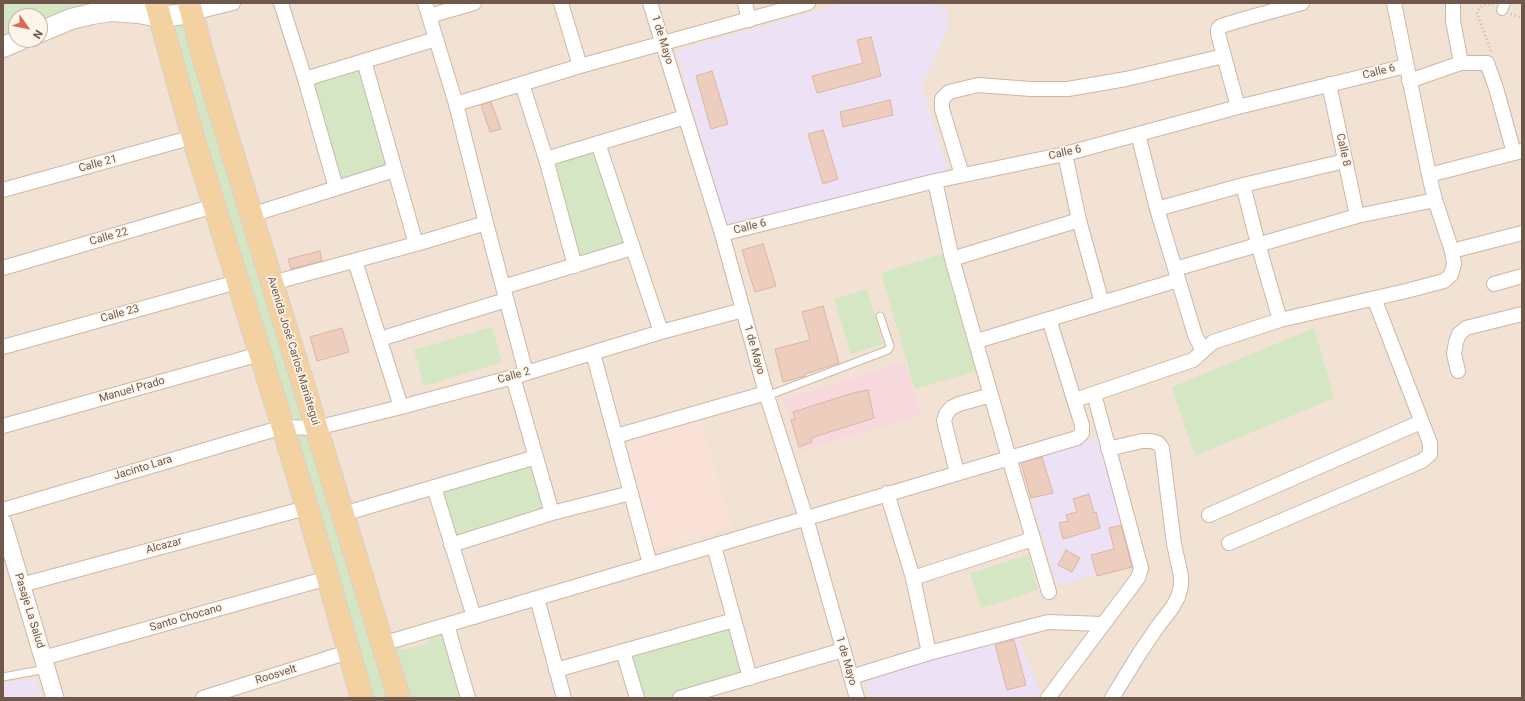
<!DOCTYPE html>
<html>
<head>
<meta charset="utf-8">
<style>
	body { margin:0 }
	#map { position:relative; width:1525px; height:701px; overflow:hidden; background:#faf0e4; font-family:Roboto,sans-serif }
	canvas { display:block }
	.frame { position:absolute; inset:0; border:4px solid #70574c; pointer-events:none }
	.north { position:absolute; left:8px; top:8px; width:40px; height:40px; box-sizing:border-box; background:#fdf5ea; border:1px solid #c5b6ab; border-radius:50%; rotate:123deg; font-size:11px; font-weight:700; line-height:16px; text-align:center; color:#70574c }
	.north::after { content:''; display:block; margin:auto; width:14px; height:18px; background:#da6a53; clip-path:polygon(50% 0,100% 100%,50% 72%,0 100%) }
</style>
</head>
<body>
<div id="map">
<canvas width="1525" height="701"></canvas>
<div class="frame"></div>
<div class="north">N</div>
</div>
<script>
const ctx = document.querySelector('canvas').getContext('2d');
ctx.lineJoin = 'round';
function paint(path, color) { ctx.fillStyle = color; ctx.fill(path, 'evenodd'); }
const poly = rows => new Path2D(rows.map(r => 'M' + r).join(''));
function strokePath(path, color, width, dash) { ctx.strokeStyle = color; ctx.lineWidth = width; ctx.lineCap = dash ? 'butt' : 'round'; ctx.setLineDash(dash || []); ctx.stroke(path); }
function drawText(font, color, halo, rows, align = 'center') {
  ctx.font = font + ' Roboto,sans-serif'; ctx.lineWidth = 3.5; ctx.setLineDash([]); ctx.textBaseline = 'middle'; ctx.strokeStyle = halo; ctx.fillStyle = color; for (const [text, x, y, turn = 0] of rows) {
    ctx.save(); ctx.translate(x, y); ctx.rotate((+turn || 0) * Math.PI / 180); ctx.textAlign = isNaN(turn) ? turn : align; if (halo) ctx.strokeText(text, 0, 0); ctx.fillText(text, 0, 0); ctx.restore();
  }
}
const residential = poly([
	[3,3,1522,3,1522,698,3,698],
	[16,16,40,16,40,40,16,40]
]);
const commercial = poly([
	[699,414,732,527,653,550,623,435]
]);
const education = poly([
	[843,3,931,3,947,10,949,28,922,85,948,171,727,228,676,51],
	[1098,437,1139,565,1057,585,1020,460],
	[1018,635,1041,695,1031,698,871,698,865,680],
	[36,679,42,698,3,698,3,682]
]);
const medical = poly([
	[904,362,922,415,800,451,783,399]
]);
const green = poly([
	[3,3,86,3,40,22,40,16,16,16,16,32,3,37],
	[182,24,389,698,374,698,166,26],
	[361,70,391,168,341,183,310,86],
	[595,149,625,244,578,259,552,161],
	[942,254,976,371,915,389,881,273],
	[867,289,883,344,851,354,834,299],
	[492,327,502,362,424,386,414,350],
	[1314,328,1334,398,1195,456,1172,387],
	[533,463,547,510,452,541,435,490],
	[1028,555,1038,590,981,608,970,573],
	[728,625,744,677,670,698,644,698,630,653],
	[442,629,465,698,406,698,391,651,400,647,402,650,429,643,429,635]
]);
const building = poly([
	[871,37,881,76,817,93,812,76,863,63,857,40,871,37],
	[712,71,728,124,711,129,696,76,712,71],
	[890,100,893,115,843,127,840,112,890,100],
	[491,102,501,129,490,132,481,105,491,102],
	[823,130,838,179,823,184,808,134,823,130],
	[763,244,776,286,755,292,742,250,763,244],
	[320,251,322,261,291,269,288,259,320,251],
	[823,306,839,363,805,374,805,376,783,382,775,349,810,340,802,312,823,306],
	[342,328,349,352,317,361,310,337,342,328],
	[868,390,874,418,811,438,812,442,799,447,791,420,795,419,793,412,853,393,868,390],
	[1042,457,1053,493,1031,498,1021,463,1042,457],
	[1089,494,1094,513,1096,512,1100,528,1063,539,1059,523,1068,521,1066,515,1077,512,1073,499,1089,494],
	[1121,525,1132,567,1097,576,1091,555,1114,549,1109,528,1121,525],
	[1066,550,1080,558,1072,572,1058,565,1066,550],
	[1014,640,1026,685,1007,690,995,645,1014,640]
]);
const path = poly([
	[1511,14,1522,18],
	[1491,51,1477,13,1479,9,1483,5,1493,4]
]);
const service = poly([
	[767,396,888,350,890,346,880,316],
	[3,677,46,669]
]);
const pedestrian = poly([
	[1502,10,1505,3]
]);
const minor = poly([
	[281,3,305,79,336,188],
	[425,3,456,104,486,223,526,373],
	[561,3,580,66],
	[650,3,722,234,766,393,806,518,857,698],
	[745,3,749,20],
	[1453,3,1453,21,1461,63],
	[192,13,233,3],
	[429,16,474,3],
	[364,61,416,244],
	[305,79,436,39],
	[1409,81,1461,63,1487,63,1496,88,1514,153],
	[522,84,546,159,575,266],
	[1329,84,1357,216],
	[456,104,580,66,808,3],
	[1238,107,1218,34,1218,29,1221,26,1251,17,1302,3],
	[1138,134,1157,209,1195,335,1203,351],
	[598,143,661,332],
	[1065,154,1079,220,1102,303],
	[546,159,685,117],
	[962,175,942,109,942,99,949,92,978,85,1031,89,1068,89,1126,79,1224,56],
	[1429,175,1522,151],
	[935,181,952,259,1009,458,1049,592],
	[1243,185,1258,244,1280,320],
	[3,190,193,137],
	[1157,209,1243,185,1345,161],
	[251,215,394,170],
	[722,234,935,181,1065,154,1238,107,1406,66],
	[1452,251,1522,233],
	[952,259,1079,220],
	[355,261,401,407],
	[3,268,214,206],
	[1175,269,1357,216,1435,200],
	[272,283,416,244,486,223],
	[1494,284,1522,276],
	[503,287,632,248],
	[380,339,506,300],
	[977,341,1178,280],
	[3,347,237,282],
	[593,353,650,564],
	[1458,371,1454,354,1456,342,1459,334,1466,328,1522,314],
	[513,377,552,513],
	[1075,400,1193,360,1213,342,1280,320,1406,291,1444,281,1451,275,1454,264,1452,251,1435,200,1429,175,1394,3],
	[3,426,260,354],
	[616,436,766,393],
	[1108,449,1142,441,1151,441,1158,443,1162,448,1174,544,1181,576,1181,586,1178,597,1172,608,1158,626,1139,654,1112,698],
	[957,473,944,421,946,414,951,408,959,404,991,395],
	[434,487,474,617],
	[3,510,283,427,316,428,401,407,513,377,661,332,743,310],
	[343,514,536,457],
	[1209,515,1421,422],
	[1229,543,1422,461,1430,454,1430,443,1374,298],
	[451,545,552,513,631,493],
	[714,546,750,678],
	[913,578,1033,539],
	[21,585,306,508],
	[537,598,564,698],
	[447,625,468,698],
	[382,644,1077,438,1082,433,1082,425,1049,319],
	[623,651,637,698],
	[929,653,1048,622,1102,624],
	[43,658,328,578],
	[556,670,734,620],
	[851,677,929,653,913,578,887,493],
	[203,698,348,652],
	[680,698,843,650],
	[1048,698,1138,578,1141,568,1094,394]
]);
const tertiary = poly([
	[3,523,55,698]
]);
const secondary = poly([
	[40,32,71,19,92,14,111,11,139,13,159,17,192,13],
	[3,47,20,40]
]);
const primary = poly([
	[156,3,193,137,283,427,328,578,362,698],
	[189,3,205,63,399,698]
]);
const streetNames = [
	["1 de Mayo",662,40,73],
	["Calle 6",1379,72,-14],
	["Calle 8",1343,150,78],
	["Calle 6",1065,153,-13],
	["Calle 21",98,164,-15],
	["Calle 6",750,227,-14],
	["Calle 22",109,237,-16],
	["Calle 23",120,314,-16],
	["1 de Mayo",754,350,74],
	["Avenida José Carlos Mariátegui",293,351,73],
	["Calle 2",514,376,-16],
	["Manuel Prado",132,390,-16],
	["Jacinto Lara",143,468,-17],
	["Alcazar",164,546,-15],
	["Pasaje La Salud",29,611,73],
	["Santo Chocano",186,618,-16],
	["1 de Mayo",846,661,74],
	["Roosvelt",276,675,-17]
];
paint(residential, '#f1e2d3');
paint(commercial, '#fae1d8');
paint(education, '#ede1f6');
paint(medical, '#f7d8dd');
paint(green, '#d4e6c4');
paint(building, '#edcebe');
strokePath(building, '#deb4a0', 1);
strokePath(service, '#cab8ab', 9);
strokePath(pedestrian, '#cab8ab', 12);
strokePath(minor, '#cab8ab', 16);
strokePath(tertiary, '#cab8ab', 19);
strokePath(secondary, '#cfbaac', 22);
strokePath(primary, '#d7d0cd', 24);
strokePath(path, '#d2b2a1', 2.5, [1, 3]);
strokePath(service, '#fff', 7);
strokePath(pedestrian, '#fff', 10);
strokePath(minor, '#fff', 14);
strokePath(tertiary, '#fff', 17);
strokePath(secondary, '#fff', 20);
strokePath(primary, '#f4d1a1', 22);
drawText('11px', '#70574c', '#fdf5ea', streetNames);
</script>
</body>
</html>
